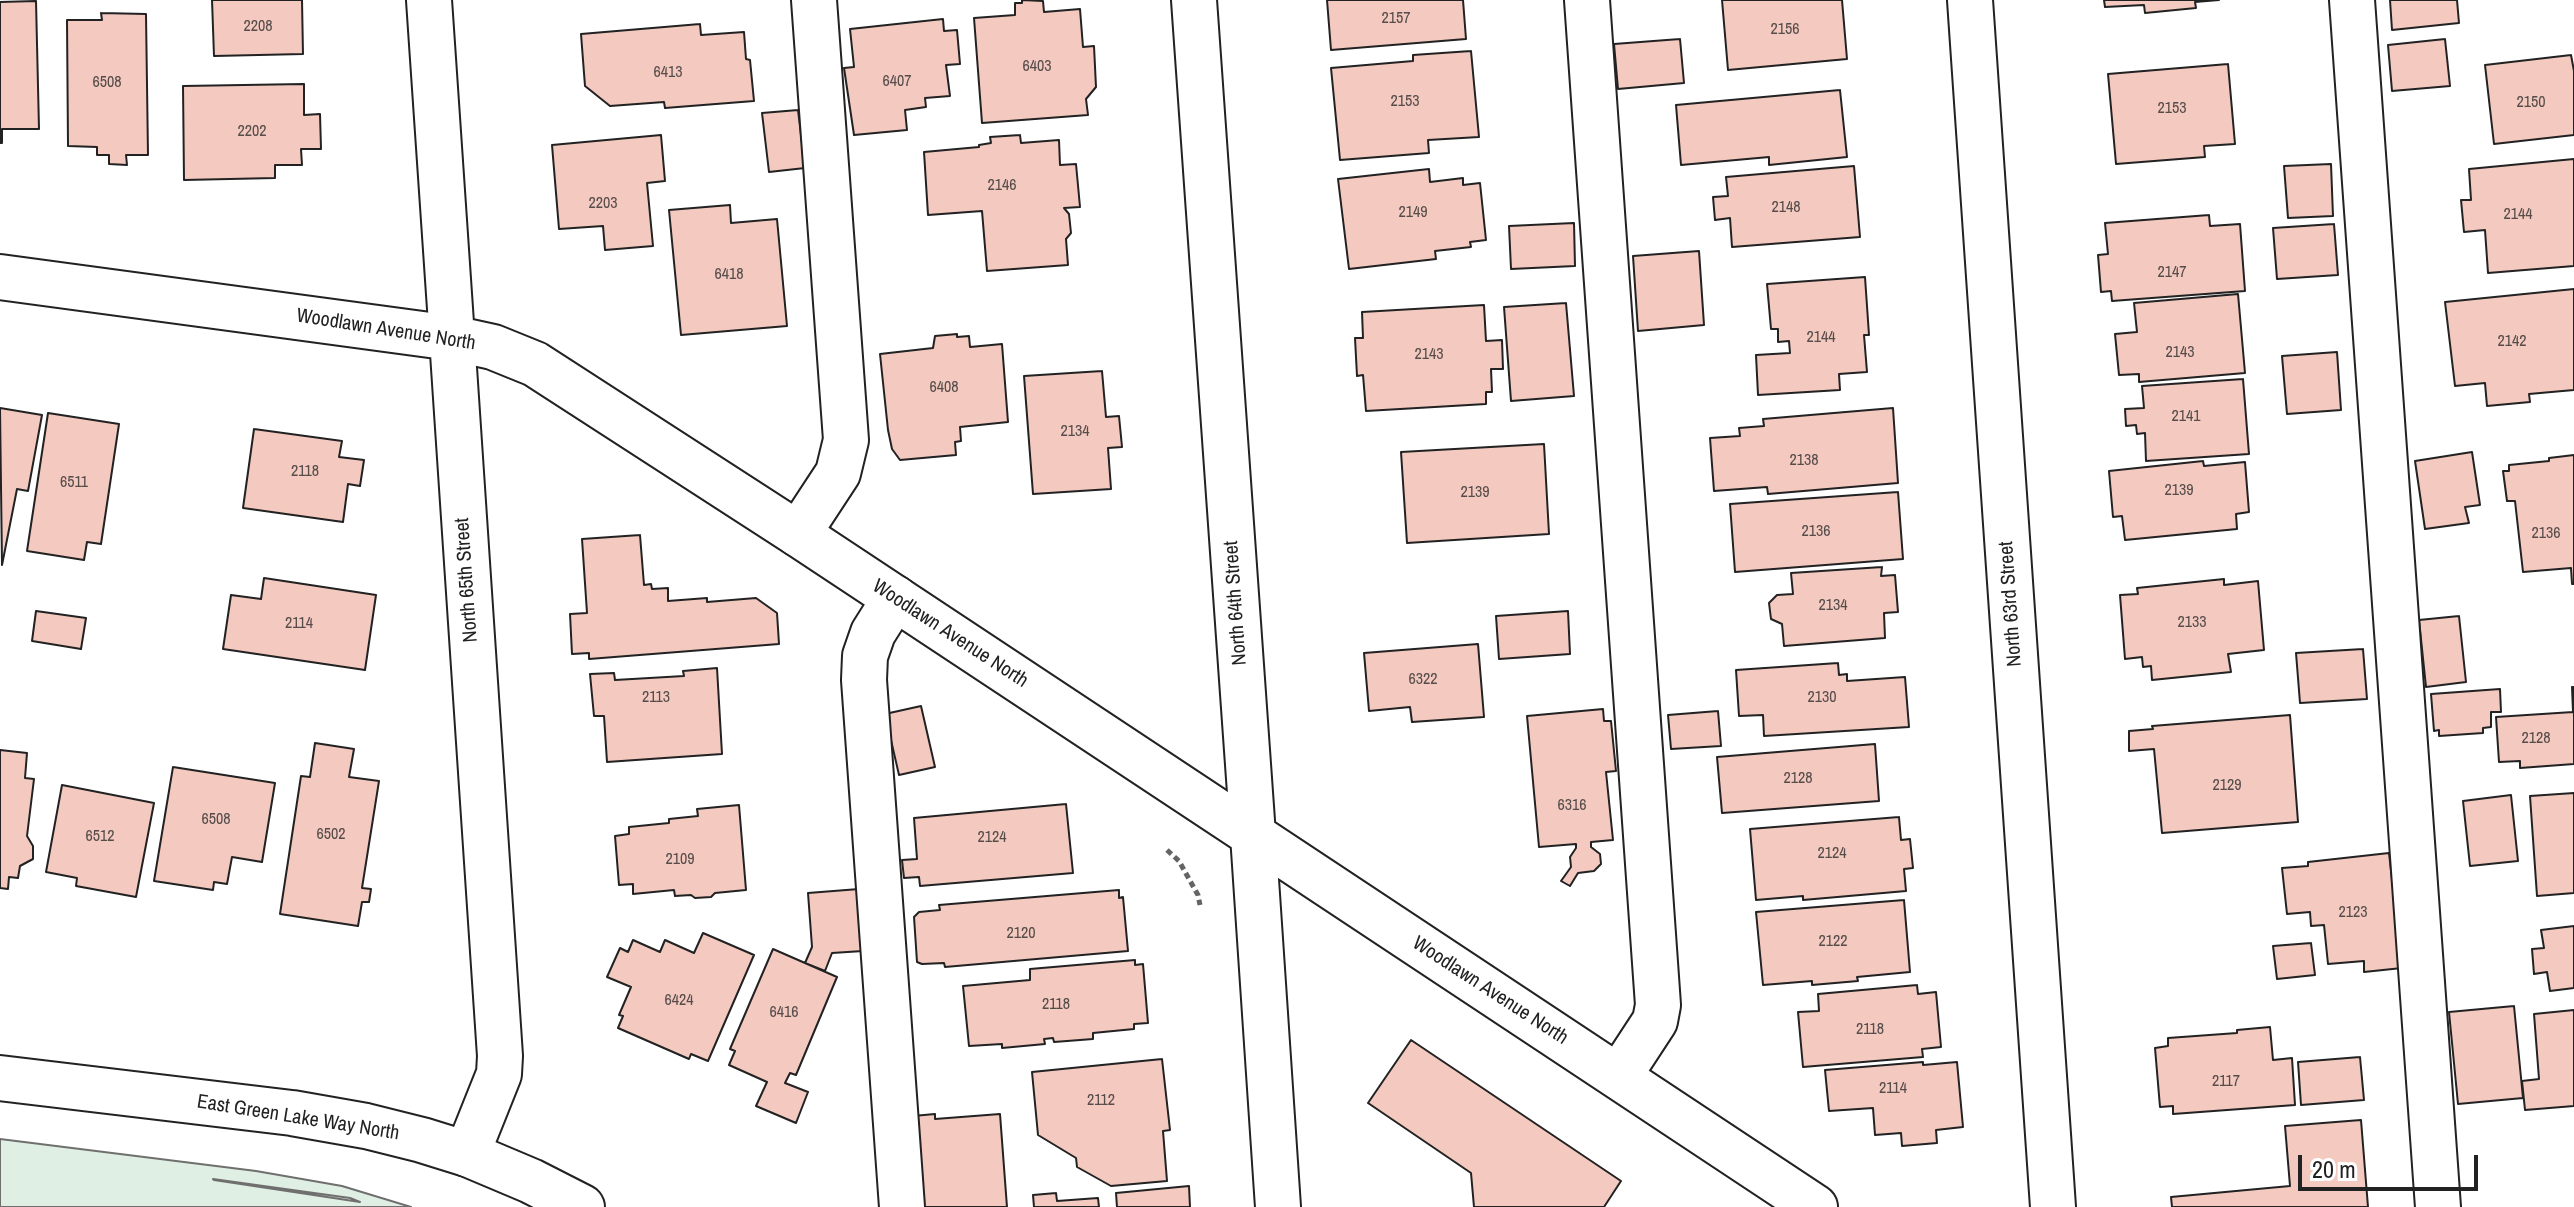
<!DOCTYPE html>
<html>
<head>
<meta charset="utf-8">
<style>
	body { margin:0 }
	#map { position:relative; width:2574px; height:1207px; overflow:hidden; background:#fff; font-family:"Archivo Narrow",sans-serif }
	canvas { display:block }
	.scale { position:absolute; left:2298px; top:1155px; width:180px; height:36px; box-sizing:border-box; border:4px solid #222; border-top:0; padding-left:10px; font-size:24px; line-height:28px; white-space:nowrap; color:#222; -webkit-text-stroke:6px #fff; paint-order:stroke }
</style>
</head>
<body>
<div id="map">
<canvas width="2574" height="1207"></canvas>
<div class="scale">20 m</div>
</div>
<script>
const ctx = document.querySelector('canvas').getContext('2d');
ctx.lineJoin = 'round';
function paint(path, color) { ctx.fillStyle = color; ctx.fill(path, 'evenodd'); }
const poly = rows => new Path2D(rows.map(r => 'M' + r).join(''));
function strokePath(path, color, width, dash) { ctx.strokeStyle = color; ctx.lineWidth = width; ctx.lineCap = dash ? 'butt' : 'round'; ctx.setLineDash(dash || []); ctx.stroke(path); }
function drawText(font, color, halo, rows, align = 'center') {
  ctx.font = font + ' "Archivo Narrow",sans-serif'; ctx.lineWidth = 6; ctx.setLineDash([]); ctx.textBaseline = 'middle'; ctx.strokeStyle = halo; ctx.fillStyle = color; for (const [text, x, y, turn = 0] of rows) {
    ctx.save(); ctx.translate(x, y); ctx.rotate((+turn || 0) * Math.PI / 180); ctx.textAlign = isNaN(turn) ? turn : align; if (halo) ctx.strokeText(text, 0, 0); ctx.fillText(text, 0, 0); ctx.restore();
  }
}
const green = poly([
	[0,1139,256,1171,342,1186,411,1207,0,1207,0,1139],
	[213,1179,350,1198,360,1202,214,1180,213,1179]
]);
const building = poly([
	[212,0,302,0,303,54,214,56,212,0],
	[1022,0,1043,1,1044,12,1080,9,1083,47,1094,46,1096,87,1086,99,1088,115,982,123,974,18,1015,15,1015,3,1022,3,1022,0],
	[1327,0,1463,0,1466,39,1331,50,1327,0],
	[1722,0,1842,0,1847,59,1728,70,1722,0],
	[2104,0,2219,0,2195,2,2196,8,2145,13,2144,5,2105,7,2104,0],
	[2390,0,2457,0,2459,23,2392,30,2390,0],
	[36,1,39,129,2,129,2,143,0,143,0,2,36,1],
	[101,13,146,14,148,155,126,155,127,165,109,164,109,155,97,155,97,147,68,146,67,20,102,20,101,13],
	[943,19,944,31,957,30,960,64,946,65,950,96,925,98,926,107,905,110,907,130,854,135,844,68,854,67,850,29,943,19],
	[700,24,701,35,744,32,746,59,750,60,754,101,665,108,664,102,610,106,585,86,581,34,700,24],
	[1680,39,1684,83,1618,89,1614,44,1680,39],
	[2445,39,2450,86,2392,91,2388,45,2445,39],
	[1471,51,1479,137,1428,140,1429,153,1340,160,1331,68,1413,61,1413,55,1471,51],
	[2571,55,2574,71,2574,135,2494,144,2485,65,2571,55],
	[2228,64,2235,144,2204,146,2205,157,2116,164,2108,74,2228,64],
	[304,84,304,115,320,114,321,149,301,149,302,165,275,165,275,178,184,180,183,86,304,84],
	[1840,90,1847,157,1769,165,1769,157,1681,165,1676,105,1840,90],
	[798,110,805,168,769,172,762,113,798,110],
	[661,135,665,181,647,183,653,246,605,250,603,226,559,229,552,145,661,135],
	[1020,135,1021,143,1059,140,1060,165,1076,164,1080,207,1064,208,1069,214,1071,233,1066,239,1068,265,987,271,982,211,928,215,924,152,979,147,979,145,991,143,990,137,1020,135],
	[2574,159,2574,266,2488,273,2485,230,2464,232,2461,200,2471,200,2469,169,2574,159],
	[2331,164,2333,216,2288,218,2284,166,2331,164],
	[1854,166,1860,237,1732,247,1730,218,1715,220,1713,197,1728,196,1726,177,1854,166],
	[1429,169,1430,182,1463,178,1463,185,1480,183,1486,240,1470,242,1471,247,1435,251,1436,259,1349,269,1338,179,1429,169],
	[730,205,731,223,777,219,787,326,681,335,669,210,730,205],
	[2209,215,2210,226,2240,224,2245,291,2112,301,2111,291,2101,292,2098,255,2108,254,2105,223,2209,215],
	[1574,223,1575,266,1511,269,1509,226,1574,223],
	[2334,224,2338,275,2277,279,2273,228,2334,224],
	[1699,251,1704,325,1638,331,1633,256,1699,251],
	[1865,277,1869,335,1864,335,1867,372,1839,374,1840,390,1758,395,1756,355,1790,353,1789,341,1778,342,1778,329,1771,329,1767,284,1865,277],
	[2574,289,2574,390,2529,394,2530,402,2487,406,2485,383,2455,386,2445,302,2574,289],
	[2238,294,2245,373,2139,382,2139,374,2119,375,2115,334,2137,332,2134,303,2238,294],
	[1566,303,1574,396,1511,401,1504,307,1566,303],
	[1484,305,1486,341,1502,340,1503,369,1491,369,1492,392,1486,392,1486,404,1366,411,1363,375,1357,376,1355,338,1363,338,1362,312,1484,305],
	[957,334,957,337,969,336,970,347,1002,344,1008,422,960,427,961,441,955,442,956,455,900,460,892,449,888,430,880,354,933,348,935,336,957,334],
	[2337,352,2341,410,2287,414,2282,356,2337,352],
	[1102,371,1106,417,1119,416,1122,447,1108,448,1111,489,1033,494,1024,376,1102,371],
	[2243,379,2249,454,2146,461,2145,433,2137,434,2136,425,2126,426,2125,409,2144,408,2142,386,2243,379],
	[0,408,42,415,28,491,17,489,2,565,0,408],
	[1893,408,1898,483,1768,494,1767,487,1714,491,1710,438,1740,436,1739,428,1764,426,1763,419,1893,408],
	[48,413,119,424,101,544,87,542,84,560,27,551,48,413],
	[254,429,342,441,339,457,364,460,360,486,348,484,343,522,243,508,254,429],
	[1544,444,1549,534,1407,543,1401,452,1544,444],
	[2472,452,2480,505,2465,507,2469,523,2425,529,2415,461,2472,452],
	[2574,455,2574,584,2572,584,2571,568,2523,572,2515,501,2507,501,2503,471,2509,471,2509,465,2549,461,2549,458,2574,455],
	[2203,461,2204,466,2245,462,2249,512,2236,514,2237,529,2125,540,2122,516,2113,517,2109,471,2203,461],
	[1898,492,1903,559,1735,572,1730,504,1898,492],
	[640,535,644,585,651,584,652,589,668,588,668,601,707,598,707,602,756,598,777,613,779,644,589,659,589,653,572,654,570,614,587,613,582,539,640,535],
	[1882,567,1881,576,1895,575,1898,612,1884,613,1885,638,1784,646,1782,624,1771,619,1769,603,1777,595,1793,594,1791,573,1882,567],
	[264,578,376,595,365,670,223,649,231,595,261,599,264,578],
	[2224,579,2224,585,2258,581,2264,650,2228,654,2231,672,2152,680,2151,666,2143,667,2142,657,2125,659,2120,595,2138,594,2137,588,2224,579],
	[36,611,86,618,81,649,32,641,36,611],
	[1568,611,1570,654,1499,659,1496,616,1568,611],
	[2459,616,2466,682,2426,687,2419,620,2459,616],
	[1478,644,1484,717,1412,722,1410,707,1369,711,1364,653,1478,644],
	[2363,649,2367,699,2300,703,2296,653,2363,649],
	[1838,663,1839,675,1847,674,1847,681,1905,677,1909,727,1764,736,1763,715,1739,716,1736,670,1838,663],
	[717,668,722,754,607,762,604,716,594,716,590,674,614,673,615,680,684,676,683,671,717,668],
	[2572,687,2574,687,2574,764,2520,768,2520,761,2499,762,2496,717,2573,712,2572,687],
	[2500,689,2501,712,2491,712,2491,727,2483,728,2483,733,2439,736,2439,730,2434,731,2431,694,2500,689],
	[921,706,935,767,899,775,885,714,921,706],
	[1603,709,1604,721,1611,721,1616,771,1606,772,1613,840,1591,842,1591,847,1600,854,1601,864,1594,871,1578,873,1570,886,1561,881,1571,867,1570,857,1576,848,1576,844,1539,847,1527,716,1603,709],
	[1718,711,1721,746,1671,749,1668,715,1718,711],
	[2290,715,2298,822,2162,833,2154,749,2129,751,2129,731,2153,729,2152,726,2290,715],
	[315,743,354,749,349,777,379,781,362,888,371,889,369,902,362,902,358,926,280,914,301,776,310,777,315,743],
	[1875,744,1879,801,1722,813,1717,757,1875,744],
	[0,750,27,753,25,778,34,779,27,836,33,846,33,859,20,866,18,878,9,877,8,889,0,888,0,750],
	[173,767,275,783,262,862,232,857,227,884,214,882,213,890,154,881,173,767],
	[62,785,154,803,136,897,76,886,77,878,46,872,62,785],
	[2574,793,2574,893,2537,896,2530,796,2574,793],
	[2511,795,2518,861,2470,866,2463,801,2511,795],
	[1066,804,1073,873,920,886,919,877,904,878,902,860,917,859,914,818,1066,804],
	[739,805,746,890,715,893,711,897,695,898,691,895,675,896,674,890,633,894,633,884,619,885,615,836,629,834,629,827,669,823,669,819,698,816,697,809,739,805],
	[1899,817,1901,840,1910,839,1913,868,1904,869,1906,891,1803,900,1803,896,1756,900,1750,829,1899,817],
	[2389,853,2402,968,2364,972,2364,961,2328,964,2324,925,2311,926,2310,912,2287,914,2282,868,2308,866,2308,862,2389,853],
	[859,889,863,951,832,953,825,971,805,963,812,947,808,893,859,889],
	[1119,890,1119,898,1123,897,1128,951,945,967,944,963,922,964,917,962,914,917,919,912,940,910,939,905,1119,890],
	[1904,900,1910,972,1857,977,1858,981,1812,985,1812,981,1763,985,1756,912,1904,900],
	[2574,926,2574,988,2550,991,2547,972,2534,974,2532,949,2544,948,2541,930,2574,926],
	[703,933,754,955,708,1061,691,1054,689,1059,618,1028,623,1016,619,1015,631,987,607,977,620,948,628,952,633,940,660,952,665,940,694,953,703,933],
	[2311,943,2315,975,2277,979,2273,946,2311,943],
	[773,949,837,977,796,1075,790,1073,785,1083,808,1092,796,1123,756,1106,767,1082,729,1065,735,1051,730,1049,773,949],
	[1135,960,1135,965,1143,964,1148,1023,1134,1024,1134,1029,1093,1033,1093,1039,1054,1042,1053,1038,1044,1039,1045,1044,1002,1048,1002,1044,969,1046,963,986,1030,980,1030,969,1135,960],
	[1917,985,1918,994,1936,992,1941,1047,1922,1049,1923,1057,1803,1067,1798,1012,1819,1011,1818,994,1917,985],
	[2514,1006,2523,1098,2458,1104,2449,1012,2514,1006],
	[2574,1010,2574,1106,2525,1110,2522,1081,2539,1079,2534,1014,2574,1010],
	[2270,1027,2273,1060,2292,1058,2295,1105,2173,1114,2173,1106,2160,1107,2155,1048,2168,1046,2168,1038,2237,1033,2237,1030,2270,1027],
	[1411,1040,1621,1181,1604,1207,1474,1207,1471,1173,1368,1103,1411,1040],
	[2360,1057,2364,1100,2301,1105,2298,1062,2360,1057],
	[1162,1059,1170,1130,1163,1131,1167,1181,1111,1186,1077,1167,1076,1158,1038,1135,1032,1072,1162,1059],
	[1923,1062,1923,1065,1957,1062,1963,1127,1936,1130,1937,1143,1902,1146,1901,1133,1875,1135,1873,1108,1829,1111,1825,1070,1923,1062],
	[935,1114,935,1119,1000,1114,1007,1207,920,1207,913,1116,935,1114],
	[2361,1120,2368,1207,2172,1207,2171,1197,2290,1186,2285,1126,2361,1120],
	[1189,1186,1190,1207,1117,1207,1116,1193,1189,1186],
	[1056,1193,1057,1201,1098,1198,1099,1207,1034,1207,1033,1195,1056,1193]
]);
const path = poly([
	[1167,850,1179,861,1198,895,1200,905]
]);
const minor = poly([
	[1194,0,1253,835,1815,1207],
	[1587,0,1658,1005,1655,1021,1619,1076],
	[1970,0,2053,1207],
	[2352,0,2438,1207],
	[0,277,452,338,500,1056,499,1074,467,1154],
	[798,534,838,473,846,440,814,0],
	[895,598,873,633,865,656,864,680,902,1207]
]);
const major = poly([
	[429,0,452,338,493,347,535,364,798,534,1253,835,1278,1207],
	[0,1078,292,1113,366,1126,422,1140,467,1154,531,1181,582,1207]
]);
const numberNames = [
	["2157",1396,19],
	["2208",258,27],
	["2156",1785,30],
	["6403",1037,67],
	["6413",668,73],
	["6407",897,82],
	["6508",107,83],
	["2153",1405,102],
	["2150",2531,103],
	["2153",2172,109],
	["2202",252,132],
	["2146",1002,186],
	["2203",603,204],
	["2148",1786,208],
	["2149",1413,213],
	["2144",2518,215],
	["2147",2172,273],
	["6418",729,275],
	["2144",1821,338],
	["2142",2512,342],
	["2143",2180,353],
	["2143",1429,355],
	["6408",944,388],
	["2141",2186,417],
	["2134",1075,432],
	["2138",1804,461],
	["2118",305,472],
	["6511",74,483],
	["2139",2179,491],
	["2139",1475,493],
	["2136",1816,532],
	["2136",2546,534],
	["2134",1833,606],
	["2133",2192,623],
	["2114",299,624],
	["6322",1423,680],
	["2113",656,698],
	["2130",1822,698],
	["2128",2536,739],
	["2128",1798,779],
	["2129",2227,786],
	["6316",1572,806],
	["6508",216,820],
	["6502",331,835],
	["6512",100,837],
	["2124",992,838],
	["2124",1832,854],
	["2109",680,860],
	["2123",2353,913],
	["2120",1021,934],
	["2122",1833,942],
	["6424",679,1001],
	["2118",1056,1005],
	["6416",784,1013],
	["2118",1870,1030],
	["2117",2226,1082],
	["2114",1893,1089],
	["2112",1101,1101]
];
const streetNames = [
	["Woodlawn Avenue North",386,330,9],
	["North 65th Street",467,580,-94],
	["North 64th Street",1236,603,-94],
	["North 63rd Street",2011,604,-94],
	["Woodlawn Avenue North",950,634,33],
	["Woodlawn Avenue North",1490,991,33],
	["East Green Lake Way North",298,1118,9]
];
paint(green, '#e0efe3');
strokePath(green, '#6f6f6f', 2);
paint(building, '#f3c9c0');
strokePath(building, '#222', 2);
strokePath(minor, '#222', 48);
strokePath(major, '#222', 48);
strokePath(path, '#646464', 5, [6, 4]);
strokePath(minor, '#fff', 44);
strokePath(major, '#fff', 44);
drawText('16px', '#564c4a', null, numberNames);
drawText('20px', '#222', '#fff', streetNames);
</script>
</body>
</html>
